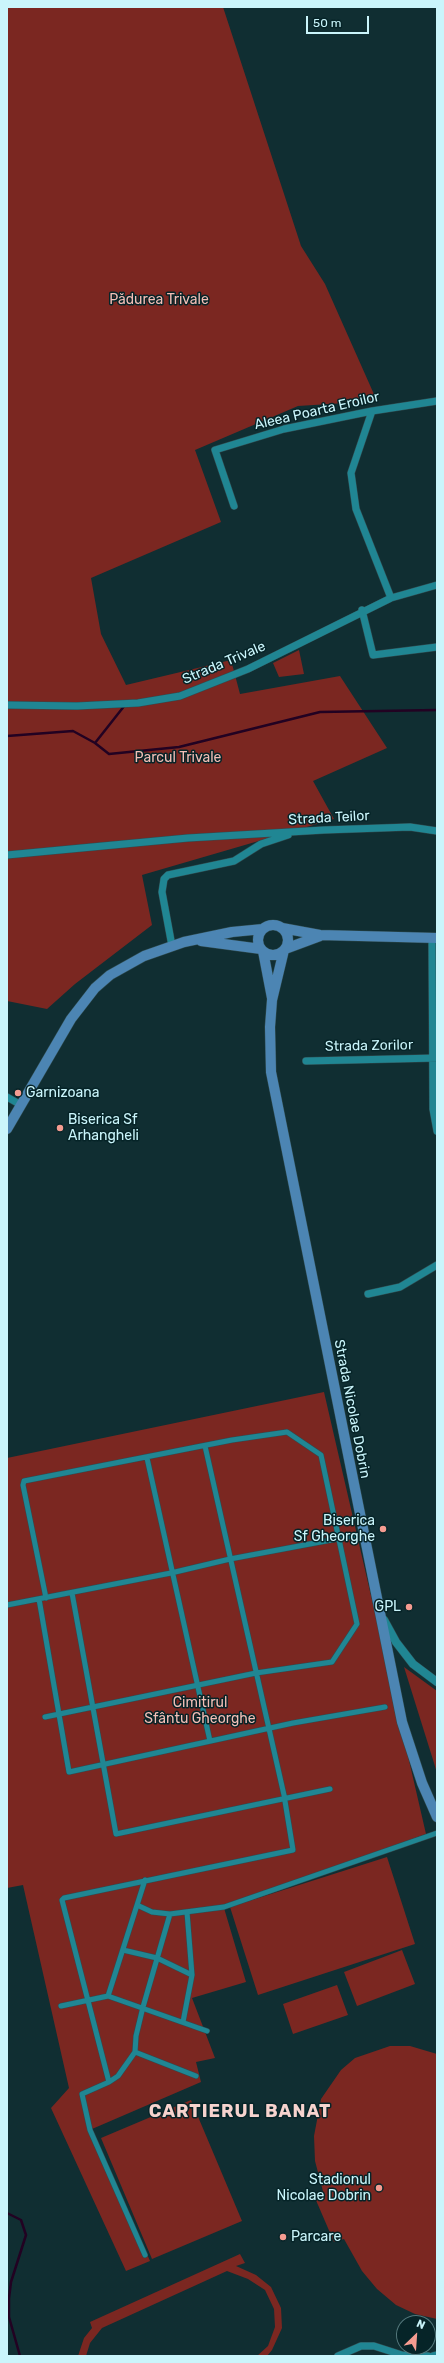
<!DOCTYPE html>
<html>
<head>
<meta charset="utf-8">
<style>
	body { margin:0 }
	#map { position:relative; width:444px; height:2363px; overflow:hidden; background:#102e32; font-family:Rubik,sans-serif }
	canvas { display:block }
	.frame { position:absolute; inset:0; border:8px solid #caf5fb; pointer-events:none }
	.north { position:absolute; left:396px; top:2315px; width:40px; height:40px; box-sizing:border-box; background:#062428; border:1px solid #54787c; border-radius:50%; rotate:25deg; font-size:11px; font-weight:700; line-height:16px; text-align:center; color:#caf5fb }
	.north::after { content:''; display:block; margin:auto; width:14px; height:18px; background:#f59c91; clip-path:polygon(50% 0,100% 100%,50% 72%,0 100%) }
	.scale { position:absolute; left:306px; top:16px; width:63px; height:18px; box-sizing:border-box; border:2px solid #caf5fb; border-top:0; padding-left:5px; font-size:12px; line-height:14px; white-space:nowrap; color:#caf5fb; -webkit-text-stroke:3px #062428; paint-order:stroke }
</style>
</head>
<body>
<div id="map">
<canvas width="444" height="2363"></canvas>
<div class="frame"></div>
<div class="north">N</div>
<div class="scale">50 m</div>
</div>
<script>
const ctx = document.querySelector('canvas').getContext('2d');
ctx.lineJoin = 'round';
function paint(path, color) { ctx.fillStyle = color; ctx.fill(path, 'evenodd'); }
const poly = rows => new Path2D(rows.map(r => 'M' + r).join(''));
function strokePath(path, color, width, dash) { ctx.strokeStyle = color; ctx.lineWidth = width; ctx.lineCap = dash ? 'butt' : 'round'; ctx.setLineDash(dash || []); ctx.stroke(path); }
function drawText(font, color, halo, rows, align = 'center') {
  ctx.font = font + ' Rubik,sans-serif'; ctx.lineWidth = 3; ctx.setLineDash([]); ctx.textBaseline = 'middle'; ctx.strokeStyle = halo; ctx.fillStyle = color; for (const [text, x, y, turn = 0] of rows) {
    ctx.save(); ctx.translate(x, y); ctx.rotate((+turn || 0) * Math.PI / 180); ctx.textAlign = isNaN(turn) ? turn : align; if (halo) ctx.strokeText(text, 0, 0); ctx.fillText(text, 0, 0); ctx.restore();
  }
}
const green = poly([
	[7,7,223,7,301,246,325,284,377,401,298,406,195,450,221,522,91,578,101,634,126,685,231,660,240,694,340,676,387,748,313,781,334,819,142,875,152,925,75,984,47,1009,7,1001],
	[299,650,304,674,279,677,273,663],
	[324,1392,426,1834,224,1908,246,1982,192,1998,215,2058,196,2062,201,2082,92,2129,150,2261,126,2271,51,2108,69,2088,23,1885,7,1888,7,1458],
	[404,1667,437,1691,437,1773,434,1763],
	[387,1857,415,1944,258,1995,230,1907],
	[402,1950,415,1984,357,2006,344,1972],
	[337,1985,348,2015,293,2034,283,2004],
	[390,2046,410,2046,437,2054,437,2319,415,2314,396,2305,377,2289,362,2271,344,2239,334,2242,315,2198,324,2195,315,2161,314,2136,321,2099,341,2070,355,2058],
	[191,2100,242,2221,152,2259,101,2138],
	[240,2254,245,2263,236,2266,256,2275,271,2287,281,2308,282,2328,272,2350,267,2356,257,2356,268,2346,275,2327,274,2309,265,2290,248,2279,227,2271,102,2328,90,2343,86,2356,78,2356,84,2338,92,2328,90,2322]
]);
const stream = poly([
	[7,736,73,731,95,743,109,754,179,747,320,712,437,710],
	[95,743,125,705],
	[7,2213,21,2220,26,2235,11,2282,9,2298,9,2317,20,2356]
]);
const pedestrian = poly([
	[147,1458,210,1741],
	[72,1593,116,1834,330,1789],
	[39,1599,69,1772,293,1723,385,1707],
	[7,1605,171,1573,230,1559,363,1534],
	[45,1717,256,1673,332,1662,357,1624,321,1455,287,1432,232,1440,24,1481,23,1485,46,1598],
	[137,1905,152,1912,170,1914,224,1907,437,1833],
	[123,1950,157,1958,192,1975],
	[108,1996,207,2031],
	[61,2006,108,1996,145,1880],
	[183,2022,192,1975,187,1912],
	[135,2052,196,2076],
	[109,2082,118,2076,135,2052,136,2036,143,2007,170,1914],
	[145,2255,90,2130,82,2094,109,2082,62,1900,64,1898,293,1850,284,1795,205,1446]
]);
const minor = poly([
	[372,411,351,473,356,509,391,598],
	[234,506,215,450,284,429,372,411,437,401],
	[362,610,373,655,437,647],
	[7,705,77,706,138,703,180,696,248,669,391,598,437,585],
	[7,855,188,838,324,830,410,827,437,831],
	[432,938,433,1109,437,1131],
	[172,946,162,892,164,879,168,875,234,861,261,844,288,835],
	[306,1061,437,1058],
	[7,1097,21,1105],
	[368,1294,400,1287,437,1265],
	[338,2356,361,2346,374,2346,402,2355,428,2356],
	[433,2356,437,2355]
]);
const tertiary = poly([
	[384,1620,396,1642,413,1664,437,1682]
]);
const primary = poly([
	'258 940a15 15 0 1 1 30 0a15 15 0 1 1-30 0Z',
	[282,928,320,935,437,938],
	[201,941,261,949],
	[285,949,320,936],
	[284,950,272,1000,270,1027,271,1072,402,1722,422,1783,437,1817],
	[263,951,272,998],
	[7,1129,71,1019,95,988,110,975,144,956,184,942,232,932,263,929]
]);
const markers = [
	[18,1093,4,"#f59c91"],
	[60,1128,4,"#f59c91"],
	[383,1529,4,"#f59c91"],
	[409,1607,4,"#f59c91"],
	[379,2188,4,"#f59c91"],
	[283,2237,4,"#f59c91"]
];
const parkNames = [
	["Pădurea Trivale",159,300],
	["Parcul Trivale",178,758],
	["Cimitirul",200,1703],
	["Sfântu Gheorghe",200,1719]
];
const streetNames = [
	["Aleea Poarta Eroilor",317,411,-13],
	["Strada Trivale",224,663,-23],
	["Strada Teilor",329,818,-3],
	["Strada Zorilor",369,1046,-1],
	["Strada Nicolae Dobrin",352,1409,79]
];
const poiNames = [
	["Garnizoana",26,1093],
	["Biserica Sf",68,1120],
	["Arhangheli",68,1136],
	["Biserica",375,1521,"right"],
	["Sf Gheorghe",375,1537,"right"],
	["GPL",401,1607,"right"],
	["Stadionul",371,2180,"right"],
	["Nicolae Dobrin",371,2196,"right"],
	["Parcare",291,2237]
];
const districtNames = [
	["CARTIERUL BANAT",240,2112]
];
paint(green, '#7b2721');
strokePath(stream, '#220222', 2.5);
strokePath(pedestrian, '#304c50', 6);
strokePath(minor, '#304c50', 8);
strokePath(tertiary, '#304c50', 9);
strokePath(primary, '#304c50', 11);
strokePath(pedestrian, '#208693', 5);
strokePath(minor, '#208693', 7);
strokePath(tertiary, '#208693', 8);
strokePath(primary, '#4c85b3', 10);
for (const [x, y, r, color] of markers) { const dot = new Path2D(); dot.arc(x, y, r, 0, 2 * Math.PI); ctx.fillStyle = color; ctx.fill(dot); strokePath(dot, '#062428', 1.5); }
drawText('14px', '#f3beb6', '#062428', parkNames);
drawText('14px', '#caf5fb', '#062428', streetNames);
drawText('14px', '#caf5fb', '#062428', poiNames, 'left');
ctx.letterSpacing = '1px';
drawText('bold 18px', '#f6d3ce', '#062428', districtNames);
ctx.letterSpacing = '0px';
</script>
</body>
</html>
